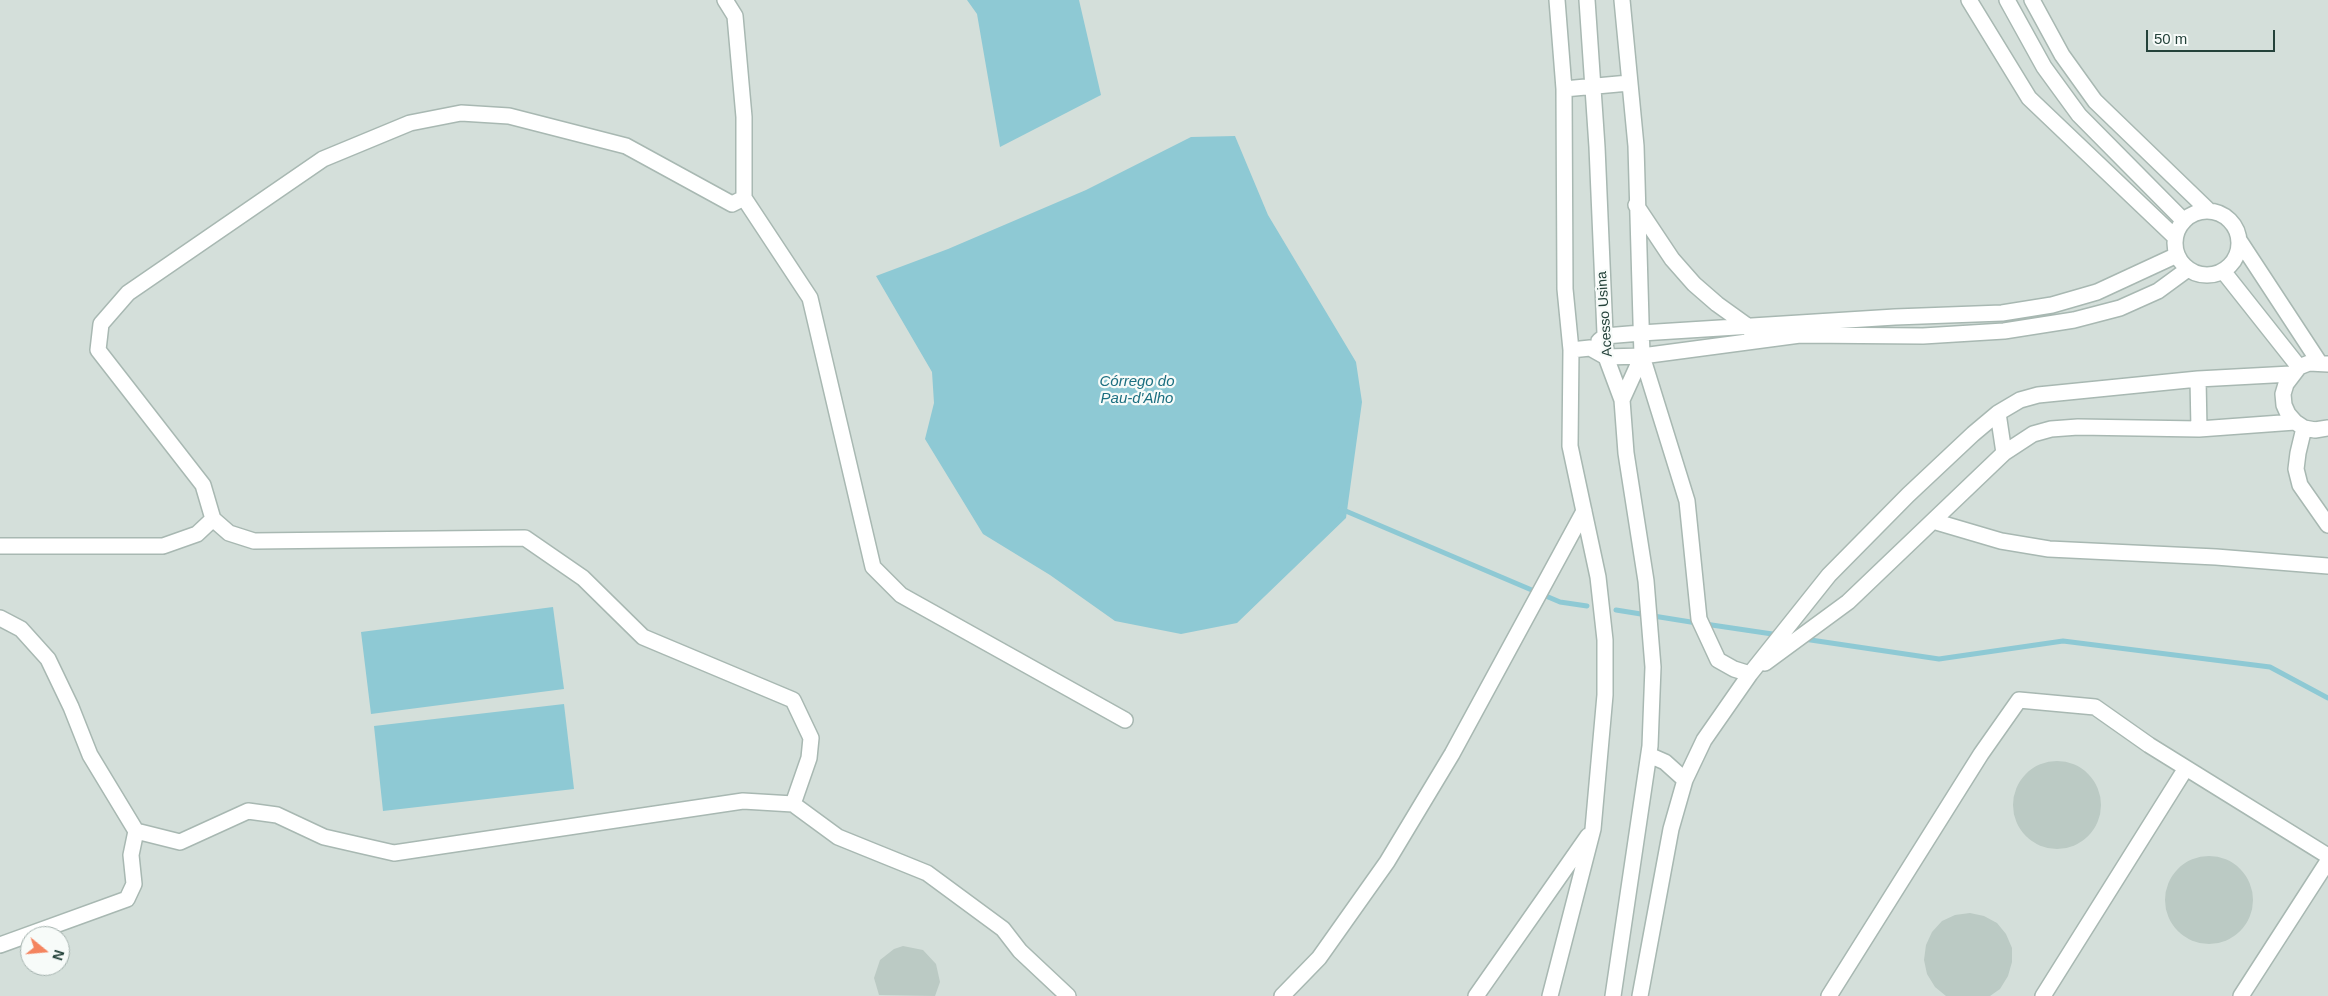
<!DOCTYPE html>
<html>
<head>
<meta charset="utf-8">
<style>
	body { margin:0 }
	#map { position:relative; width:2328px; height:996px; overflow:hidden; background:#e6efeb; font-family:Helvetica,sans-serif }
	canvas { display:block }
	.north { position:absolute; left:20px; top:926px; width:50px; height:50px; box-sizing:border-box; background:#f7fbf9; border:1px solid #a3b1ad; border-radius:50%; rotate:107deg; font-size:14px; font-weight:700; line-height:20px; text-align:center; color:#24423a }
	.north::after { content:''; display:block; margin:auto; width:18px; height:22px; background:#f4845f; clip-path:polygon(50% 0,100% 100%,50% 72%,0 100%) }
	.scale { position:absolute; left:2146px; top:30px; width:129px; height:22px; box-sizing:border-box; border:2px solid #24423a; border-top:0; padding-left:6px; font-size:15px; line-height:18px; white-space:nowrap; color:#24423a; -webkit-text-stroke:4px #f7fbf9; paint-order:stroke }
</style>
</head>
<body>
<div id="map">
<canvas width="2328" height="996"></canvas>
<div class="north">N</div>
<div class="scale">50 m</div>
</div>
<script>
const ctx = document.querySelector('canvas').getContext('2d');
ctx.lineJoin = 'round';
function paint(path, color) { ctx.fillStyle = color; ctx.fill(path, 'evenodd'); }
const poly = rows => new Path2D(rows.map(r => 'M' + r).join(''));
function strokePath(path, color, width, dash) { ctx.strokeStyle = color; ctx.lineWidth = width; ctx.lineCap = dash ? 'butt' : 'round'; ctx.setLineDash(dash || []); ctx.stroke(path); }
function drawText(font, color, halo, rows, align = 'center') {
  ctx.font = font + ' Helvetica,sans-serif'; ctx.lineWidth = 4.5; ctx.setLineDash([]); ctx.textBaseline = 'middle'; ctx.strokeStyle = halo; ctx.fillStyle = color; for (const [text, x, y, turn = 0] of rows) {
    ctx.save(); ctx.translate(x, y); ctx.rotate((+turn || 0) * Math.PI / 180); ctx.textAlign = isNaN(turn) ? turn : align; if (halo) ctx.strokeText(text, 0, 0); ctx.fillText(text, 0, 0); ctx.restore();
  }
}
const built = poly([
	[0,0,2328,0,2328,996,0,996],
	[30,936,60,936,60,966,30,966]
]);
const water = poly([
	[967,0,1079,0,1101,95,1000,147,977,14],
	[1235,136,1268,215,1356,362,1362,402,1346,518,1237,623,1181,634,1115,621,1050,575,983,534,925,439,934,403,932,372,876,276,948,249,1086,190,1191,137],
	[553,607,564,689,371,714,361,632],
	[564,704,574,789,383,811,374,726]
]);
const stream = poly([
	[1341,509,1560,602,1587,606],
	[1616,610,1697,623],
	[1705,624,1779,635],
	[1804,639,1939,659,2063,641,2270,667,2328,698]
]);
const building = poly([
	'2013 805a44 44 0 1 1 88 0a44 44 0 1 1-88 0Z',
	'2165 900a44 44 0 1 1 88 0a44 44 0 1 1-88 0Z',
	[1970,913,1984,916,1997,923,2006,934,2012,948,2012,962,2008,976,2000,989,1990,996,1946,996,1935,987,1927,974,1924,960,1926,945,1932,932,1942,921,1955,915],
	[903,946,923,950,936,964,940,982,935,996,879,995,874,978,880,960,894,949]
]);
const minor = poly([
	[725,0,735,16,744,117,744,198,732,204,626,146,509,116,461,113,410,123,323,159,128,293,101,324,98,350,203,485,213,519,229,533,254,541,525,538,583,578,643,637,793,700,811,738,809,758,793,804],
	[1587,0,1597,147,1606,357,1622,400,1626,453,1646,581,1653,667,1650,746,1613,996],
	[1969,0,2029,98,2175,237],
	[2007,0,2044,67,2079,115,2184,221],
	[2032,0,2062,55,2095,101,2209,211],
	[1564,89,1629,83],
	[744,198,810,298,873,567,901,595,1125,720],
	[1636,205,1672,259,1694,284,1717,304,1749,327,1750,330],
	'2175 243a32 32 0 1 1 64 0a32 32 0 1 1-64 0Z',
	[2239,240,2319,362],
	[2223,271,2299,367],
	[1599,341,1605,336,1641,333,1895,317,2002,313,2052,305,2097,292,2177,255],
	[1571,350,1590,348,1606,357,1642,356,1800,335,1923,336,2004,331,2074,320,2120,308,2158,291,2188,269],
	[1642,356,1687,501,1699,619,1718,660,1734,669,1750,674],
	[2328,364,2309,363,2299,367,2286,384,2283,394,2284,405,2288,414,2295,422,2304,428,2315,430,2328,428],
	[2198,379,2199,429],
	[1622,400,1642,356,1636,146,1622,0],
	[1998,413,2004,453],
	[2304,428,2298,453,2296,469,2300,485,2328,525],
	[1933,521,2001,541,2049,549,2216,557,2328,566],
	[0,546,163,546,197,534,213,519],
	[0,618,21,629,48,659,71,707,90,755,136,831,180,842,248,811,277,815,324,837,394,853,743,801,793,804,838,837,927,873,1003,929,1020,951,1068,996],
	[1765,663,1848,602,2004,453,2033,434,2051,429,2078,427,2199,429,2295,422],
	[1649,755,1665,762,1685,780],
	[0,945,127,899,134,884,131,855,136,831],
	[1282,996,1319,958,1387,862,1452,754,1584,511],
	[1476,996,1588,836],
	[1550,996,1593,829,1605,695,1605,640,1598,577,1570,446,1571,350,1565,289,1564,89,1557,0],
	[1640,996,1671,829,1685,780,1704,740,1750,674,1829,575,1908,495,1973,434,1998,413,2020,400,2038,395,2198,379,2291,374],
	[1829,996,1981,754,2019,700,2095,707,2149,745,2328,856],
	[2043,996,2186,768],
	[2241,996,2328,861]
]);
const streetNames = [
	["Acesso Usina",1605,314,-94]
];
const waterNames = [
	["Córrego do",1137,382],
	["Pau-d'Alho",1137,399]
];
paint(built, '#d4dfda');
paint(water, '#8ec9d4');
strokePath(stream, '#8ec9d4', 5);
paint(building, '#bbcac4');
strokePath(minor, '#a8b8b2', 18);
strokePath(minor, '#fff', 15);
drawText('14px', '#24423a', '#f7fbf9', streetNames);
drawText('italic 15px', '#1c6f80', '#f7fbf9', waterNames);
</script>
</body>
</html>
